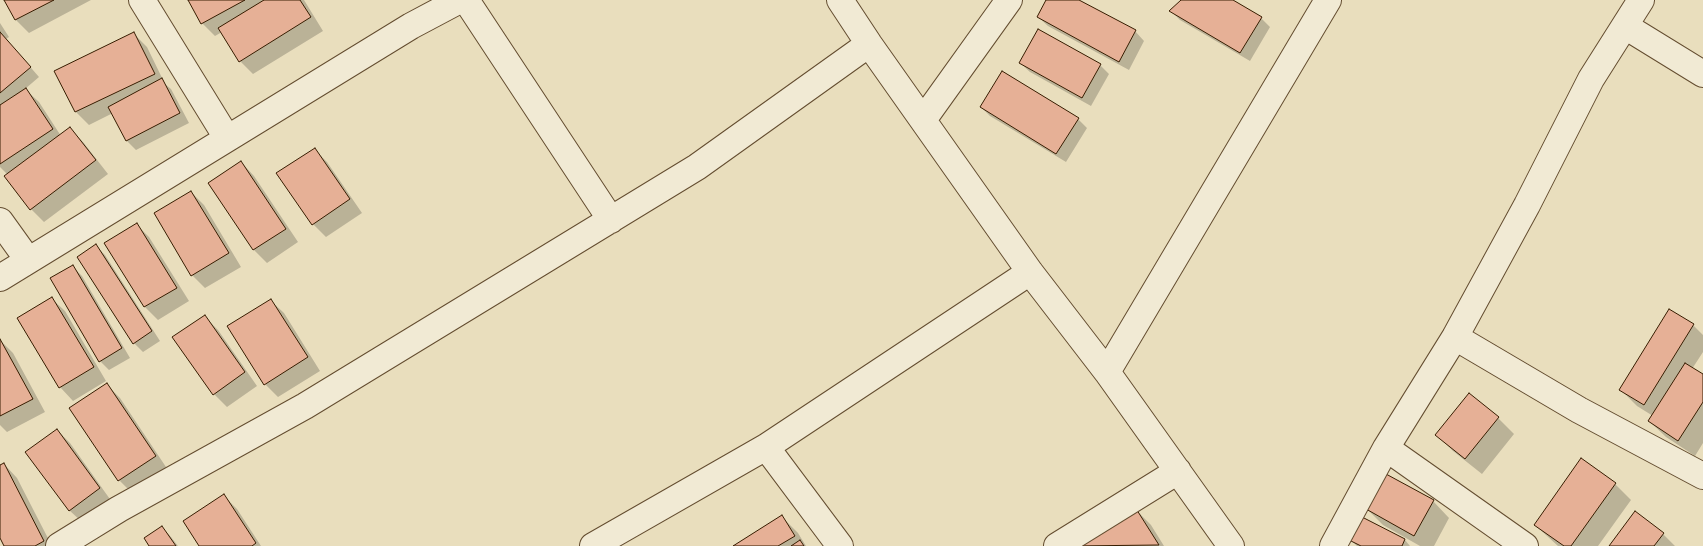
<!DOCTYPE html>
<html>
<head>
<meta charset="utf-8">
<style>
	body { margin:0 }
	canvas { display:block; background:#e9debd }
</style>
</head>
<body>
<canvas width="1703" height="546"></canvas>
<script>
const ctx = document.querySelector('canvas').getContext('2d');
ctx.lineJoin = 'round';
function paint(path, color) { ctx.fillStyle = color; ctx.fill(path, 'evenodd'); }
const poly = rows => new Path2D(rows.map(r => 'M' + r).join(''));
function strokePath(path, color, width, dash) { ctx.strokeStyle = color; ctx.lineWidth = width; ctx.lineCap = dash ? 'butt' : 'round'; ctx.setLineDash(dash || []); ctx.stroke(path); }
const shadow = poly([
	[6,0,91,0,29,33,16,20],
	[190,0,304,0,323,31,253,74,240,61,222,32,215,36,202,23],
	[1048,0,1076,0,1135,31,1144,41,1129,70,1048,26,1038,17],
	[1182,0,1231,0,1261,18,1270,27,1250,61,1180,20,1171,11],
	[0,23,9,37,6,39,39,77,25,89,39,102,61,136,70,129,83,142,108,174,44,222,31,209,8,175,0,167],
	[134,34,147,47,165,84,171,89,189,123,136,150,127,141,113,113,89,125,76,112],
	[1020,63,1100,65,1109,74,1091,106,1030,72],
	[981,107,1078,119,1087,128,1066,162,990,116],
	[314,149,327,162,362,213,326,237,313,224],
	[241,162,254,176,298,242,267,263,254,250,210,183],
	[191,192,204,205,241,267,205,288,192,275],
	[136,224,149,237,189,301,158,320,145,307,106,243],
	[96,246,105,255,160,341,143,352,134,343],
	[73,267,82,276,130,358,109,370,100,361],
	[51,298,65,311,106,381,73,401,60,387,18,318],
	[270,300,284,313,320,371,278,397,265,384],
	[205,317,218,330,257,386,227,407,214,394],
	[1693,325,1703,335,1703,352,1692,369,1703,375,1703,443,1695,456,1666,437,1649,421,1653,416,1637,406,1621,390],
	[0,340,13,353,45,412,7,432,0,425],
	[107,385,120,398,168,470,132,493,119,480],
	[1498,418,1514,434,1482,474,1453,451,1437,435],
	[57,430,70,443,112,502,83,523,69,510],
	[4,464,17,478,52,546,6,546,0,535,0,467],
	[1615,484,1631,500,1598,546,1558,546,1535,525],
	[224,496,237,509,261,546,201,546],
	[1433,501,1449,518,1434,546,1420,546,1383,525,1367,509],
	[1135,509,1151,525,1164,546,1075,546],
	[782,517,798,533,806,546,735,546],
	[1362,518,1405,540,1410,546,1357,546,1351,540],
	[162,527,171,537,178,546,151,546],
	[1663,534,1675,546,1610,546]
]);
const building = poly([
	[4,0,54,0,15,20,4,0],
	[188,0,245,0,201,24,188,0],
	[264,0,300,0,311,17,239,62,218,28,264,0],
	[1046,0,1079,0,1136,30,1119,62,1037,17,1046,0],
	[1181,0,1233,0,1262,17,1240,53,1169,11,1181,0],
	[1038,29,1101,64,1082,98,1019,63,1038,29],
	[0,32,31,67,0,93,0,32],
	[134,32,155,74,75,112,54,71,134,32],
	[1002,71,1079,118,1056,154,980,107,1002,71],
	[162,78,180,113,126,141,108,107,162,78],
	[26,88,53,129,0,164,0,105,26,88],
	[70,127,96,160,30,210,4,176,70,127],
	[315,148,350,199,312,225,276,173,315,148],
	[241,161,286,229,253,250,208,183,241,161],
	[191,191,229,253,191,276,154,213,191,191],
	[137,223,177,288,144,307,104,243,137,223],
	[96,244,152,331,133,344,77,257,96,244],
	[73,265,122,348,99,362,50,278,73,265],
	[52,297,94,367,59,388,17,318,52,297],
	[271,299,308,357,264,385,227,326,271,299],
	[1669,309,1694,324,1644,405,1619,390,1669,309],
	[205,315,245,372,213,395,172,337,205,315],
	[0,339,33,399,0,416,0,339],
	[1685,363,1703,374,1703,402,1678,441,1648,421,1685,363],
	[107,383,156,456,118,481,69,408,107,383],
	[1469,393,1499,417,1465,459,1435,435,1469,393],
	[57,429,100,488,69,511,25,452,57,429],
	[1581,458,1616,483,1571,546,1564,546,1534,525,1581,458],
	[4,463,44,541,35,546,4,546,0,538,0,465,4,463],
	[1386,474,1434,500,1414,536,1366,509,1386,474],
	[224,494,256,543,252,546,199,546,183,521,224,494],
	[1135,507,1159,545,1073,546,1135,507],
	[1635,511,1664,533,1654,546,1609,546,1635,511],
	[782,515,795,536,778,546,733,546,782,515],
	[1362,517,1405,539,1402,546,1361,546,1349,540,1362,517],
	[162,526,176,546,149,546,144,538,162,526],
	[800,540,804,546,791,546,800,540]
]);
const minor = poly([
	[142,0,227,138],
	[466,0,611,220],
	[840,0,869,44,1030,272,1107,372,1231,546],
	[1625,26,1703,74],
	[923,120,1009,0],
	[0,221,28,260],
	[0,278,411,26,460,0],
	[1455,337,1579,410,1703,476],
	[1107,372,1328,0],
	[766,447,840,546],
	[1386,448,1525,546],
	[59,546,119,509,305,406,697,167,869,44],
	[593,546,766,447,1030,272],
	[1057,546,1178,471],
	[1333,546,1386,448,1455,337,1527,205,1591,79,1641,0]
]);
paint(shadow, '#0003');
paint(building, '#e6b096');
strokePath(building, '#371d01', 1);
strokePath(minor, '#644d30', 28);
strokePath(minor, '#f1ead4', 26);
</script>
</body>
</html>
